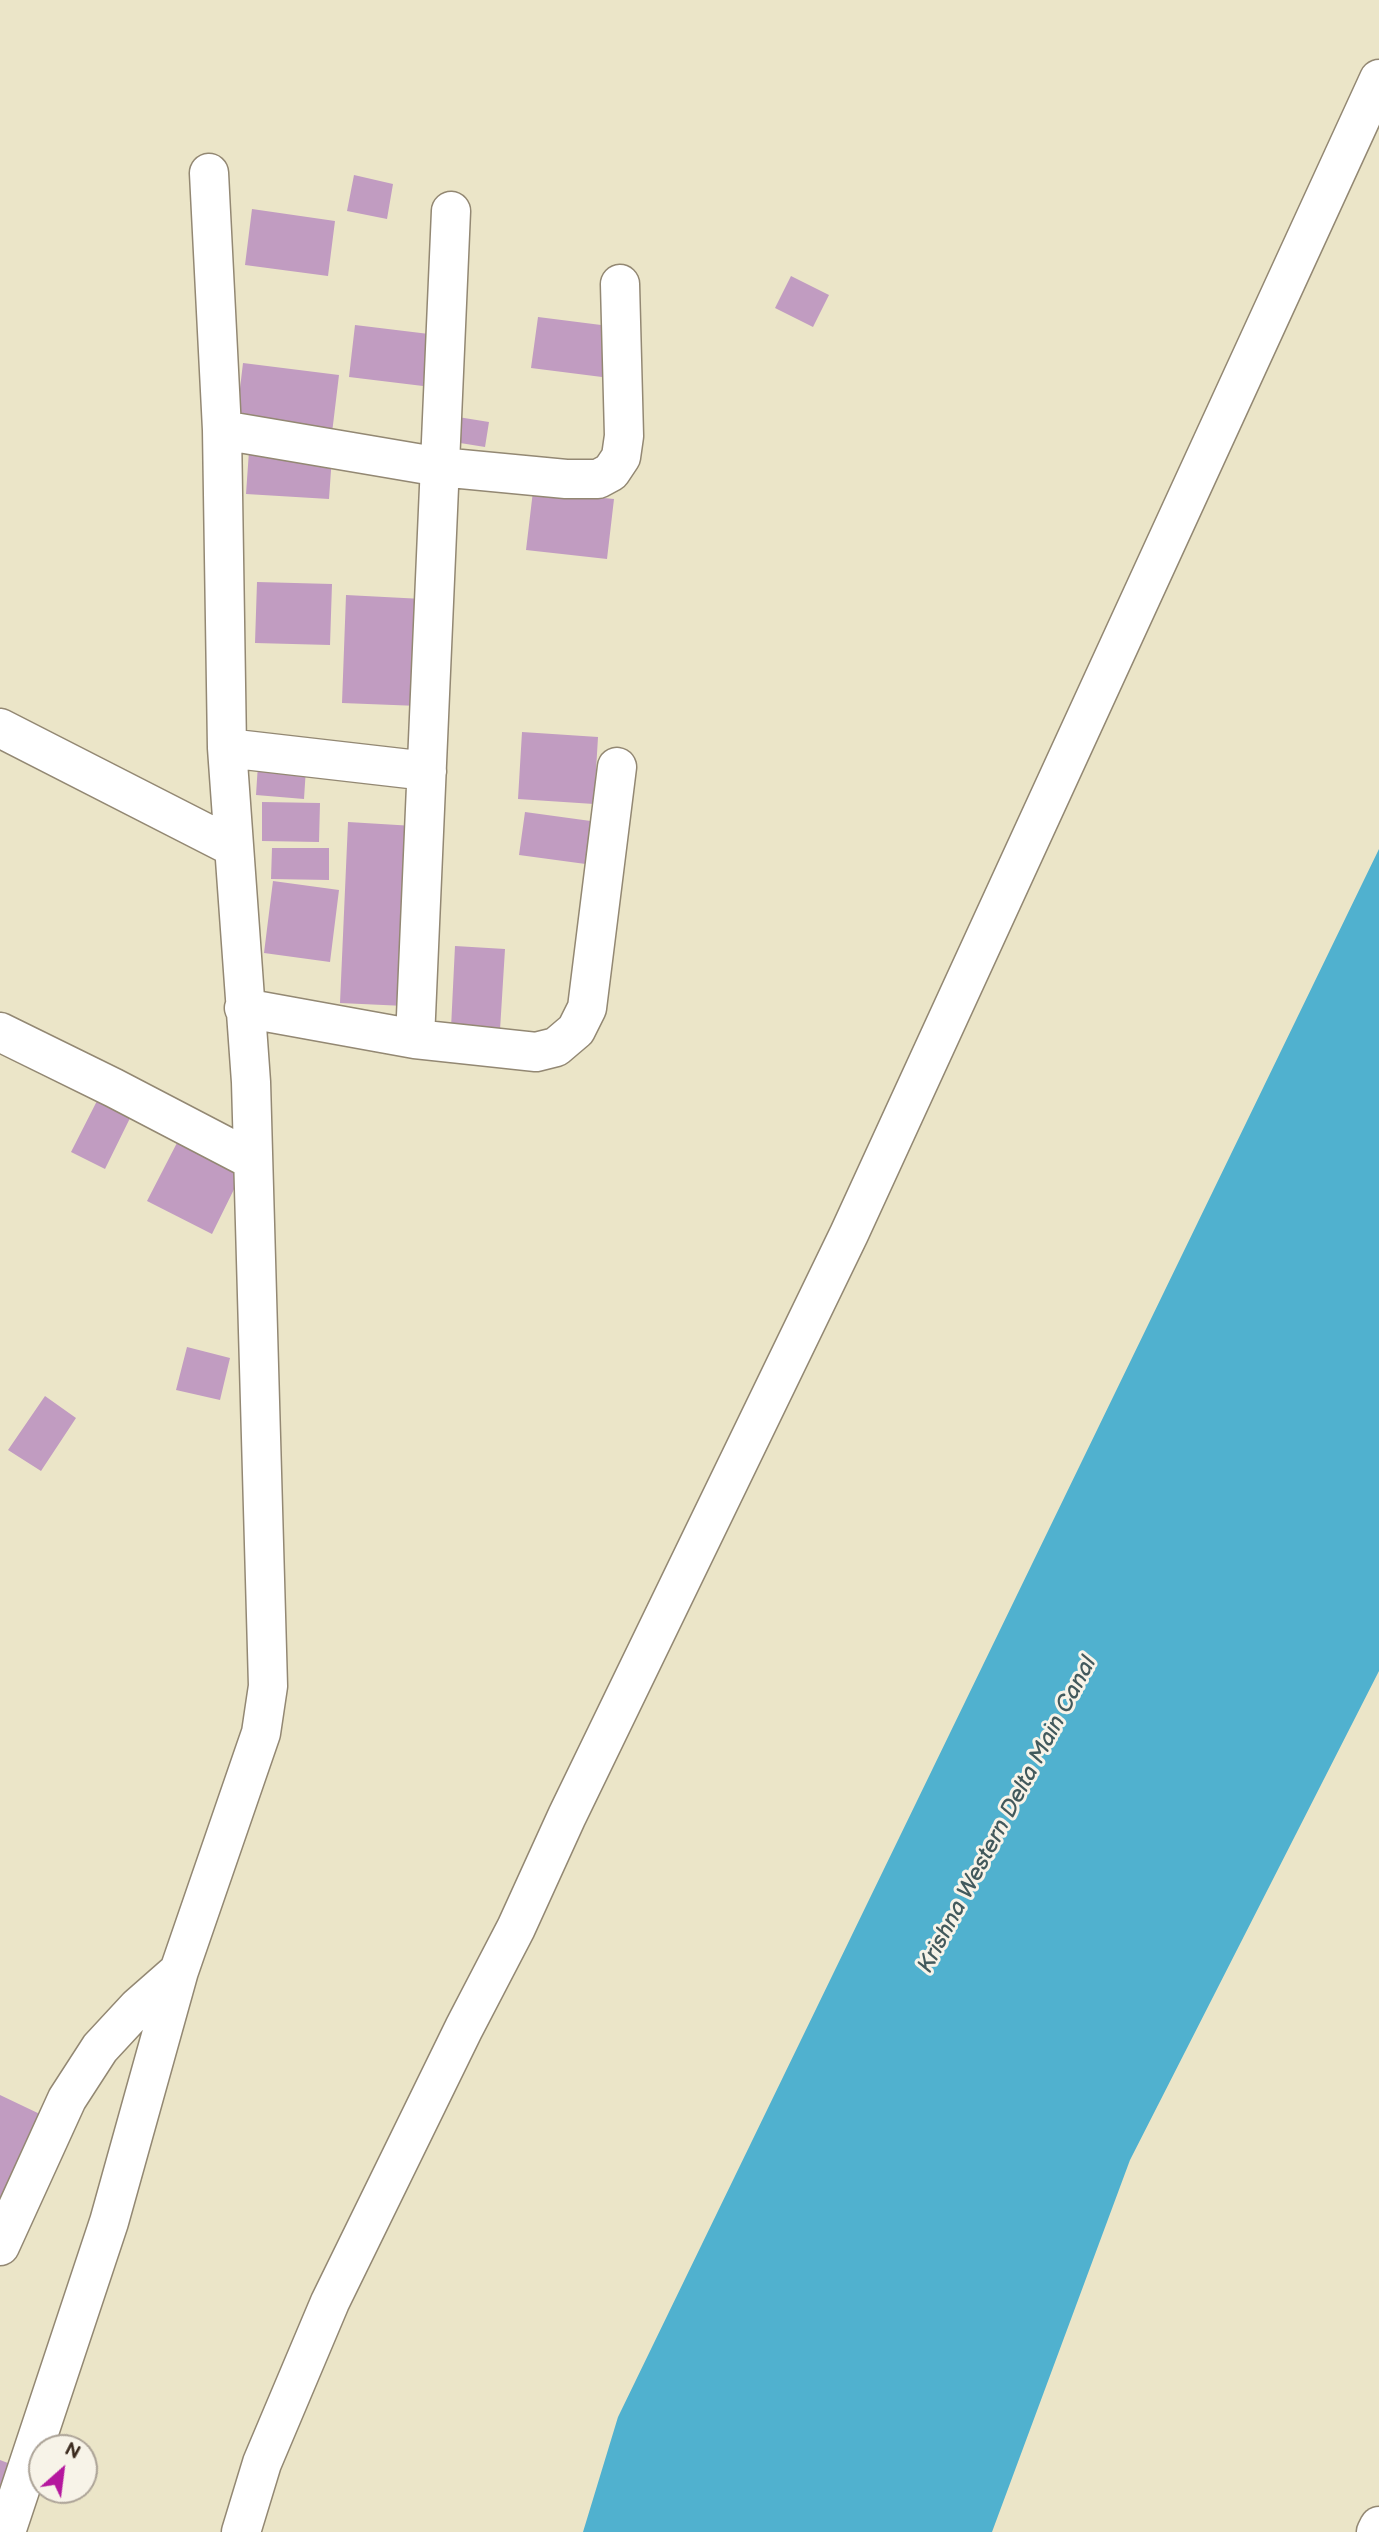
<!DOCTYPE html>
<html>
<head>
<meta charset="utf-8">
<style>
	body { margin:0 }
	#map { position:relative; width:1379px; height:2532px; overflow:hidden; background:#ebe5c8; font-family:"Balsamiq Sans",sans-serif }
	canvas { display:block }
	.north { position:absolute; left:28px; top:2434px; width:70px; height:70px; box-sizing:border-box; background:#f7f3e8; border:2px solid #aca397; border-radius:50%; rotate:28deg; font-size:19px; font-weight:700; line-height:28px; text-align:center; color:#3b2a1e }
	.north::after { content:''; display:block; margin:auto; width:24px; height:32px; background:#b5179e; clip-path:polygon(50% 0,100% 100%,50% 72%,0 100%) }
</style>
</head>
<body>
<div id="map">
<canvas width="1379" height="2532"></canvas>
<div class="north">N</div>
</div>
<script>
const ctx = document.querySelector('canvas').getContext('2d');
ctx.lineJoin = 'round';
function paint(path, color) { ctx.fillStyle = color; ctx.fill(path, 'evenodd'); }
const poly = rows => new Path2D(rows.map(r => 'M' + r).join(''));
function strokePath(path, color, width, dash) { ctx.strokeStyle = color; ctx.lineWidth = width; ctx.lineCap = dash ? 'butt' : 'round'; ctx.setLineDash(dash || []); ctx.stroke(path); }
function drawText(font, color, halo, rows, align = 'center') {
  ctx.font = font + ' "Balsamiq Sans",sans-serif'; ctx.lineWidth = 6; ctx.setLineDash([]); ctx.textBaseline = 'middle'; ctx.strokeStyle = halo; ctx.fillStyle = color; for (const [text, x, y, turn = 0] of rows) {
    ctx.save(); ctx.translate(x, y); ctx.rotate((+turn || 0) * Math.PI / 180); ctx.textAlign = isNaN(turn) ? turn : align; if (halo) ctx.strokeText(text, 0, 0); ctx.fillText(text, 0, 0); ctx.restore();
  }
}
const water = poly([
	[1379,849,1379,1671,1130,2160,992,2532,583,2532,618,2417]
]);
const building = poly([
	[354,175,393,184,387,219,347,211],
	[252,209,335,221,328,276,245,265],
	[791,276,829,295,813,327,775,308],
	[538,317,609,326,602,377,531,368],
	[355,325,429,334,423,386,349,377],
	[243,363,339,375,332,433,236,422],
	[458,417,489,422,485,447,454,442],
	[249,451,332,456,329,499,246,494],
	[533,491,614,499,607,559,526,550],
	[257,582,332,584,330,645,255,643],
	[346,595,423,599,419,706,342,703],
	[522,732,598,737,594,804,518,799],
	[258,764,306,768,304,799,256,795],
	[262,802,320,803,319,842,262,841],
	[525,812,598,822,593,865,519,855],
	[348,822,414,826,405,1006,340,1003],
	[272,848,329,848,329,880,271,879],
	[273,881,339,890,330,962,264,953],
	[455,946,505,949,500,1030,451,1028],
	[100,1095,133,1112,105,1169,71,1152],
	[180,1137,244,1169,212,1234,147,1201],
	[187,1347,230,1358,220,1400,176,1390],
	[45,1396,76,1418,41,1471,8,1450],
	[0,2095,44,2116,0,2205],
	[0,2460,13,2465,0,2496]
]);
const minor = poly([
	[222,430,440,467,566,479,598,479,611,472,621,457,624,436,620,284],
	[0,728,233,847],
	[227,748,427,771],
	[244,1008,415,1039,536,1052,556,1047,576,1030,587,1008,617,767],
	[0,1032,114,1088,252,1160],
	[415,1039,451,211],
	[0,2246,67,2099,100,2048,138,2007,179,1971],
	[6,2532,109,2222,179,1971,261,1733,268,1686,251,1082,227,748,222,430,209,173],
	[241,2532,262,2463,330,2302,464,2028,516,1928,567,1816,849,1234,1379,79]
]);
const major = poly([
	[1376,2532,1379,2526]
]);
const waterNames = [
	["Krishna Western Delta Main Canal",1008,1815,-62]
];
paint(water, '#50b1cf');
paint(building, '#c19cc1');
strokePath(minor, '#938873', 41);
strokePath(major, '#938873', 41);
strokePath(minor, '#fff', 38);
strokePath(major, '#fff', 38);
drawText('italic 23px', '#42595c', '#f7f3e8', waterNames);
</script>
</body>
</html>
